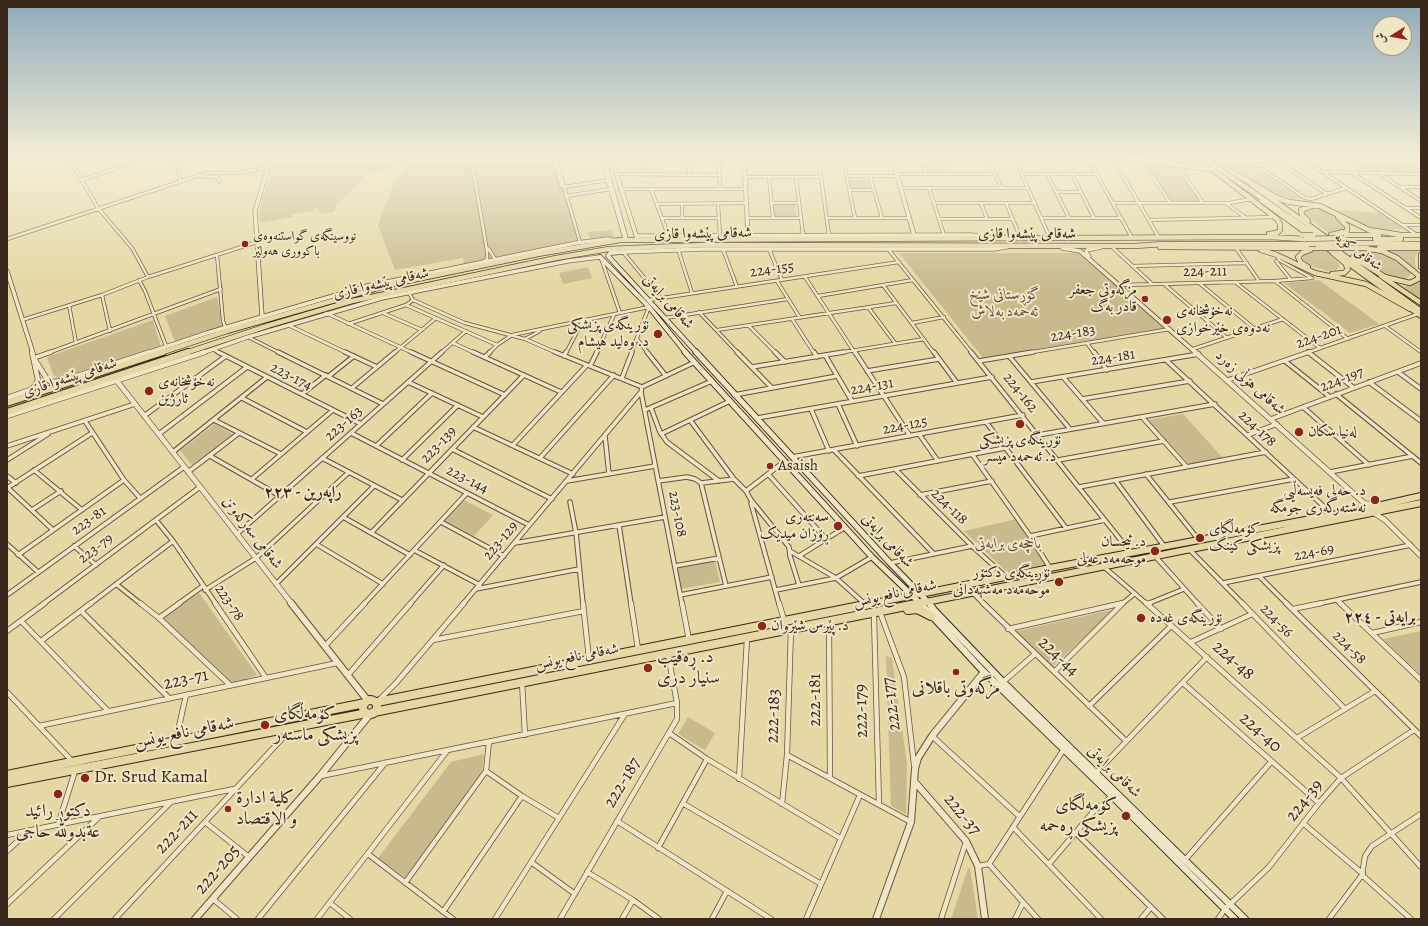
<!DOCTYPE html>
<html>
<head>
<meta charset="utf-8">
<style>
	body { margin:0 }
	#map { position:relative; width:1428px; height:926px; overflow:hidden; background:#e5d8a4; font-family:Alegreya,Amiri,serif }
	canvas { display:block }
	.frame { position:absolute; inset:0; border:8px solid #3a271c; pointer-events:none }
	.north { position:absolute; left:1372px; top:16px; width:40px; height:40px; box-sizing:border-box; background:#eee6c4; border:1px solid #a69a81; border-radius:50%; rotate:259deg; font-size:11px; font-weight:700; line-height:16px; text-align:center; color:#3a271c }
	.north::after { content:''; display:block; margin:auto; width:14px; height:18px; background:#8f2418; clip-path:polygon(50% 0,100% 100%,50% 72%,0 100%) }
</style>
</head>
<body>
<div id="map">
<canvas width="1428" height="926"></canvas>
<div class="frame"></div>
<div class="north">ش</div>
</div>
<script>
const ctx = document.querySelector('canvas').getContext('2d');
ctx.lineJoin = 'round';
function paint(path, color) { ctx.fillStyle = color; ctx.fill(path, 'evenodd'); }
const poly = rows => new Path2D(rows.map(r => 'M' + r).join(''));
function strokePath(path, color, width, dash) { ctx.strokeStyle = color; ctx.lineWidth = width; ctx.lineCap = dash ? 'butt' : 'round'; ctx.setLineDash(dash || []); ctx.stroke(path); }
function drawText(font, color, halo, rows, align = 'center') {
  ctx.font = font + ' Alegreya,Amiri,serif'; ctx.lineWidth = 4; ctx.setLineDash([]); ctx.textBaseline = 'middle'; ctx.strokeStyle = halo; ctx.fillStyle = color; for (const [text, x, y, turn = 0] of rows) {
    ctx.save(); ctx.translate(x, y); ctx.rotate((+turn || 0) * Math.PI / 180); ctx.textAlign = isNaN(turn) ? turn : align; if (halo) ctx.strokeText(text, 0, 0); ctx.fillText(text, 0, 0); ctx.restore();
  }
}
const green = poly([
	[288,157,394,157,391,167,388,171,366,174,355,188,337,204,334,212,320,214,319,208,313,209,313,211,293,214,292,217,261,223,259,218,263,192,265,192,275,161],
	[406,157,554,157,578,241,464,264,463,258,395,270,378,225,393,184,402,172],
	[1136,157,1189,157,1202,167],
	[1345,157,1421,157,1421,172,1356,170],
	[1243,160,1295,195,1304,199,1288,198,1271,194,1228,164],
	[922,161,943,162,946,173,925,172],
	[1145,162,1178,167,1202,202,1171,202],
	[849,179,868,179,870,188,851,188],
	[774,204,795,204,796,216,775,216],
	[1310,208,1322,210,1334,217,1343,224,1343,230,1332,233,1327,232,1306,215,1305,211],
	[1338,210,1380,213,1403,229,1386,230,1369,227,1361,224],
	[612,230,614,237,590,240,588,232],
	[1314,250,1325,250,1339,263,1340,267,1336,270,1328,271,1308,265,1303,261,1303,255],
	[1350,250,1375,251,1392,256,1411,271,1411,274,1406,279,1402,280,1386,275,1373,268],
	[1385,250,1420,250,1415,256,1415,264,1418,272,1404,261],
	[899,253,1081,253,1165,328,983,358],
	[588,267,592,278,563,284,559,273],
	[1319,280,1375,321,1379,324,1350,333,1284,283],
	[1419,280,1421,286,1421,301,1403,287,1413,285],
	[217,297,223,326,175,342,165,316],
	[153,320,161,347,61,379,53,375,47,357],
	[1183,414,1223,458,1189,464,1148,420],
	[215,424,233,434,192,465,180,451],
	[462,499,493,515,474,536,443,520],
	[1017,519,1048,564,1007,572,964,531],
	[715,561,720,582,680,589,676,568],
	[198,591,257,675,232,685,162,619],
	[1116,609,1052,667,1013,632],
	[1421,631,1421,675,1383,639],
	[886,656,892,658,907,763,906,814,891,806],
	[688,717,715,733,705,750,678,734],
	[484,754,482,774,406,878,378,858,451,762],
	[968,868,970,868,978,919,951,919]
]);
const minorFar2 = poly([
	[63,157,73,165,98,208,132,248,148,277],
	[471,157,487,251,487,259,484,261],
	[553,157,561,185,564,187,556,157],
	[601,157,625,240],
	[604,157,627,240],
	[640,157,646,175],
	[719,157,720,189],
	[921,157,926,174],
	[988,157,1001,188],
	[1014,157,1050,238],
	[1087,157,1132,238],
	[1112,157,1158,236],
	[1245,157,1305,198,1311,199,1346,188],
	[1300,157,1417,235],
	[175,158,181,181],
	[1214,159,1221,157],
	[7,160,14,157],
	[921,160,990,160],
	[945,160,950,174],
	[642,161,719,161],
	[689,161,689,175],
	[1015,161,1089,161],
	[1143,161,1170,203],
	[1278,161,1327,194],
	[744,163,893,163],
	[819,163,829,235],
	[844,163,855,218],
	[1178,166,1203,203],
	[1257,166,1293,157],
	[1322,172,1421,174],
	[1352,173,1421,218],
	[616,174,719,175],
	[897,174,995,174],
	[1021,174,1097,174],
	[1047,174,1069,218],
	[1072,174,1094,218],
	[1380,174,1421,201],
	[200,176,215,177,218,178,219,182],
	[847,176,897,176],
	[870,176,882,218],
	[745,177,821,177],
	[769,177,773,218],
	[796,177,803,235],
	[82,180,145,158],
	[1401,187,1421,187],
	[901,188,1028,188],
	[929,188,944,235],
	[620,189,746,189],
	[651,189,668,235],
	[850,190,874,190],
	[1056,192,1081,192],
	[566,196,611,189],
	[771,203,799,203],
	[934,203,1034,203],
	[981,203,987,219],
	[1006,203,1021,239],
	[1113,203,1229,203,1252,199],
	[657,204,746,203],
	[682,204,682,218],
	[718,204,720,235],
	[1227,204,1246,218],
	[1406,208,1421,208],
	[662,218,719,218],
	[747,218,801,218],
	[827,218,909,218],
	[1041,218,1121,218],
	[939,219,1013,219],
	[1149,220,1275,217],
	[1403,225,1421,225],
	[7,239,206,173,238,173,267,168],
	[580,242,564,187,609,180],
	[1111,246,1152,284],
	[488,248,495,259],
	[1236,248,1259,281],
	[678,249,692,293],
	[723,249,737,287],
	[769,249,782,280],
	[888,249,972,353],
	[623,252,661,298],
	[217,255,223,321,226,329],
	[601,258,620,313],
	[1276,261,1291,280],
	[1132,266,1247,263],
	[805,277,855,353],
	[139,280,145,291,166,346],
	[777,281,800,318],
	[1275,281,1348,339],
	[1235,282,1320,348],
	[1199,283,1255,329],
	[1164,284,1227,338],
	[883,285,934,353],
	[1121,285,1275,281,1312,278,1279,260,1277,255],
	[408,291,413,300,465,323,525,339,557,353],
	[102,295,110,331],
	[818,296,913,280],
	[649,300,899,262],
	[69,305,76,343],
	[406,305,497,345],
	[868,307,895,343],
	[699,312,738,353],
	[326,313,413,353],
	[383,313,422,330],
	[665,318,788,299],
	[792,319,814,353],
	[22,320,102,295,148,277,257,242],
	[912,323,944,317],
	[348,324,406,305,413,300],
	[288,325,347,353],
	[748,325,776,353],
	[1385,326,1421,352],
	[717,330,896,303],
	[248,337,280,353],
	[525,339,540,331],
	[637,339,648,353],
	[453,343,475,353],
	[1087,343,1094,353],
	[212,349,220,353],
	[1193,349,1283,319],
	[1308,352,1309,353],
	[48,353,221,289],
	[394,353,436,318],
	[441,353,466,331],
	[489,353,497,345,512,335,649,307],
	[566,353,582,322],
	[596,353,614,315],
	[631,353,649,307],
	[838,353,924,339],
	[1027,353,1170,329],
	[1306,353,1418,314]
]);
const minorFar1 = poly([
	[218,352,361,424],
	[278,352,383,404],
	[345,352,377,367],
	[411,352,505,395],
	[473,352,561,392],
	[555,352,642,387,641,392,682,604],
	[647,352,666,376],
	[737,352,772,388],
	[775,352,785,362],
	[814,352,817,357],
	[855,352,910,436],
	[934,352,957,383],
	[971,352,1131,553],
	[1094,352,1107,370],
	[1308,352,1354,388],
	[825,355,852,401],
	[564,356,566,352],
	[1009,356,1070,429],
	[485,357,490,352],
	[34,358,51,352],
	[1166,360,1333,515],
	[979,361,1033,352],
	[1285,361,1330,397],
	[590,366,597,352],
	[752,367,844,352],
	[867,371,939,359],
	[1398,372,1421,389],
	[329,376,354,356],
	[1063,377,1103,423],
	[622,378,632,352],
	[1228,380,1309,352],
	[408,382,483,417],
	[1031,382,1199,354],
	[1369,382,1421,421],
	[642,387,695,362],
	[352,388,395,352],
	[302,394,326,375],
	[1336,394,1421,463],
	[734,395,837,376],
	[242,398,307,432],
	[1082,399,1190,381],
	[838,404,857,446],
	[1303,407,1369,465],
	[651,408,660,432,667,442,719,481],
	[811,409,829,451],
	[645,410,712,381],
	[144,416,226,356],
	[1142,417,1186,466],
	[757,418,992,377],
	[1271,419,1421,363],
	[214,420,281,454],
	[690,420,734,479,746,491,751,500,789,547,790,556,799,585],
	[85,421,124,480,140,498],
	[986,422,1066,528],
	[473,427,573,474],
	[351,433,529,525],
	[159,434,247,367],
	[661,434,730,401],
	[919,434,938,461],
	[1038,435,1215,404],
	[1248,435,1277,424],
	[605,436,609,474],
	[513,445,587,365],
	[7,446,135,404],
	[376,446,432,393],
	[452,449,552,499],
	[834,450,934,554],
	[173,452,267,377],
	[972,454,1030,536,1050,568],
	[210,456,280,496],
	[792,457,1023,415],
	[322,458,402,500],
	[540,458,614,375],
	[7,460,48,434],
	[402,460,458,405],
	[1058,460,1164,441],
	[895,469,972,546,1006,577],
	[34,470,82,510],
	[188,472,239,433],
	[1330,472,1413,456],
	[768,474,826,539],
	[1146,474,1198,539],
	[7,476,16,483],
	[858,476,1005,448],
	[252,479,333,410],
	[1115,480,1164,546],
	[567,481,655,466],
	[658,481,687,477,695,479,701,483,734,479],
	[701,483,726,586],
	[1079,487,1266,452],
	[7,488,92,433],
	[8,488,53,530],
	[746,491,785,461],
	[920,495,992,481],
	[570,502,576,533,583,604],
	[1170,502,1294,479],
	[751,503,779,604],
	[32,510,61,491],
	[343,517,410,555],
	[156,520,173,541,216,604],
	[441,522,504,556],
	[619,525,631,604],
	[371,533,524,375],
	[237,534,442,352],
	[1030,536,1105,520],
	[515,543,665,517],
	[7,544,38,572],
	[316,544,383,584],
	[74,546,96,565],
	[414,550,480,585],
	[1190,550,1243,604],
	[790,551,836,578,865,604],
	[18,555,124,480],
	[799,556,844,528],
	[1155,556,1198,604],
	[890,563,972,546],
	[675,566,719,558],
	[1104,567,1147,604],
	[1259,576,1287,604],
	[1223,583,1411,545],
	[116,584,141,604],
	[276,584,374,486],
	[476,589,579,569],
	[205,590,256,558,349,472],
	[776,590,836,578,872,557],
	[972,592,984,604],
	[7,595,184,467],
	[680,595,772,577],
	[1337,600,1341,604],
	[43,604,200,487],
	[90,604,173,541],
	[178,604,203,586],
	[364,604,467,493],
	[410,604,444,565],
	[463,604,641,392],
	[1119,604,1123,603],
	[1122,604,1134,594],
	[1147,604,1184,589],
	[1317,604,1421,582]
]);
const minor = poly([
	[140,603,159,618,230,685],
	[215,603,266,678],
	[583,603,589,659],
	[631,603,638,649],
	[682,603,689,640],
	[779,603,784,620],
	[864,603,865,604],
	[983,603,1126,741],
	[1146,603,1341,778,1421,867],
	[1197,603,1221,629],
	[1242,603,1345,709],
	[1286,603,1421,736],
	[1340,603,1421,680],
	[1147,604,1150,603],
	[1293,609,1322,603],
	[81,611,169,698],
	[881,615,904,677,914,765],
	[874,616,879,804],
	[159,618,180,603],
	[21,621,108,711],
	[829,622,830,778],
	[1008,629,1123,603],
	[7,631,45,603],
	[1372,633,1421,622],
	[433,640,584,611],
	[41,641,91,603],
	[1191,642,1252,614],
	[325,646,365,603],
	[1054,672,1123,603],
	[348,675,411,603],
	[522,682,525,735],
	[1003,682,1035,654],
	[1183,683,1319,803],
	[7,692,72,761],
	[380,699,396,683,464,603],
	[1089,706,1171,626],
	[39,726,337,663],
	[669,733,707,759,840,838],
	[932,736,1019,816],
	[1297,738,1375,691],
	[176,740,186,695],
	[787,755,911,822],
	[486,771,522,796,559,818],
	[1096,773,1207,657],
	[321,776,677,703],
	[739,779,747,639],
	[684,804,821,884],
	[782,804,787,755,791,629],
	[617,821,771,919],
	[205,822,249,857],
	[1304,824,1363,874],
	[58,825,75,771],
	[1013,827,1101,919],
	[1076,833,1163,919],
	[7,835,234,789],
	[658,848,707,759],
	[7,851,28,832],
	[368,854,453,919],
	[1184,861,1271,762],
	[531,862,575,894],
	[989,864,1064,749],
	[1049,864,1093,812,1112,796],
	[978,866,989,864,1038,919],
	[587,872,633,900,659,919],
	[1362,875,1365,856,1372,846,1421,814],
	[1362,875,1411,919],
	[405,883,486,771,489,742],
	[213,899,237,919],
	[330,903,350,919],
	[7,904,99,817],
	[443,912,522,796],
	[54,919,171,802],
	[115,919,291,729],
	[258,919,385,763],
	[317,919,447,751],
	[495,919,625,714],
	[560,919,677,719,677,703,668,654],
	[622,919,633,900],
	[712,919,727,891],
	[806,919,860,795],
	[941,919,966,842],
	[1015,919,1023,903],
	[1141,919,1151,907],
	[1218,919,1225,909,1269,867,1319,803,1341,778,1414,730],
	[1329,919,1362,875]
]);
const tertiaryFar2 = poly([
	[611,157,637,238],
	[744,157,748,235],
	[892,157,914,235],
	[1121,157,1213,170],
	[636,236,972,235,988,238],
	[1062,248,1080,251,1196,353],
	[623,252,704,249,994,249,1007,247],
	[1089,256,1086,253,1087,250,1101,247],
	[7,271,33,353],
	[262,316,255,211,271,157],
	[147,353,207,333,367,286,576,243,608,239,617,241],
	[202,353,248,337,382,298,568,261,600,257]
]);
const tertiaryFar1 = poly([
	[1195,352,1364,503,1374,506],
	[35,360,47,379,51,382,62,381,150,352],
	[117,381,292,604],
	[7,398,30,390,35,386,38,380,32,352],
	[7,416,205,352],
	[1374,513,1385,520,1421,556]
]);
const tertiary = poly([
	[291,603,368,701],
	[914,781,966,841,978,866,985,919],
	[195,919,320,776,371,713],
	[876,919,911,822,915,769,918,758,932,736,984,672]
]);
const secondaryFar2 = poly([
	[623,252,610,253,608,256,697,353],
	[600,257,649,307,686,353]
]);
const secondaryFar1 = poly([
	[685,352,872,557,921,604],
	[696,352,890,563,930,604]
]);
const secondary = poly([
	[920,603,984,672,1112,796,1235,919],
	[929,603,934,610,1003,682,1245,919]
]);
const primaryFar2 = poly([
	[1252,185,1293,214],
	[1261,200,1421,316],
	[1381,276,1421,303]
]);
const primaryFar1 = poly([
	[870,604,1050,568,1364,509,1421,496],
	[916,604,1421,503]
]);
const primary = poly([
	[908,610,917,609,931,616],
	'363 707a7 7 0 1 1 14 0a7 7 0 1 1-14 0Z',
	[377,702,875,603],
	[374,712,921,603],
	[7,775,365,703],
	[7,783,367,713]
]);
const trunkFar1 = poly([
	[1202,157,1324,241],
	[1212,157,1232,172,1277,198,1289,202,1320,206,1369,230,1401,235],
	[1212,169,1277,219,1280,224,1280,230,1277,233,1269,234],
	[1293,214,1331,241],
	[1308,221,1302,215,1301,210,1312,206],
	[1331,235,1347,231,1347,226,1338,217],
	[1342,235,1379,235],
	[1398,235,1421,235],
	[1375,239,1401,239],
	[1348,243,1421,244],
	[1331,246,1421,311],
	[1160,247,1318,248],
	[1352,248,1367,248],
	[1379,248,1421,248],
	[1261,250,1277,255,1315,273,1366,284,1410,309],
	[1421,255,1421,267],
	[1353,257,1385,277,1410,283,1418,279,1418,275,1397,258,1382,251,1364,248],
	[1308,267,1301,263,1298,257,1302,253,1310,250],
	[1332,274,1344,273,1348,269,1345,263,1333,253],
	[160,353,227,331,388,285,538,254,620,240,1270,237,1305,239],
	[185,353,270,325,352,301,556,258,609,249,703,245,1135,246,1164,244,1309,244]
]);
const trunk = poly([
	[7,403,163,352],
	[7,412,188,352]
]);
const trunkBridge = poly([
	[1302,235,1313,235],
	[1305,239,1344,238],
	[1309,244,1348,243],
	[1318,248,1352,248]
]);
const markers = [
	[245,244,4,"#8f2418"],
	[1145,299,4,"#8f2418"],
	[1167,320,5,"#8f2418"],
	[658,334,5,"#8f2418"],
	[149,391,5,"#8f2418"],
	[1020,424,5,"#8f2418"],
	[1299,432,5,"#8f2418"],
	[770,466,4,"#8f2418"],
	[1375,500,5,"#8f2418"],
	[838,526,5,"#8f2418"],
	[1200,538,5,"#8f2418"],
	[1155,551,5,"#8f2418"],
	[1059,582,5,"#8f2418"],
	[1141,618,5,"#8f2418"],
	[762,626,5,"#8f2418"],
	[648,668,5,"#8f2418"],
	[956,672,4,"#8f2418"],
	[265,725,5,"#8f2418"],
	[85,778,5,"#8f2418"],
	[58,794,5,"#8f2418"],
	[228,809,4,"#8f2418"],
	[1126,816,5,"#8f2418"]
];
const farPoinames = [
	["نووسینگەی گواستنەوەی",253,237],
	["باکووری هەولێر",253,252]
];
const farStreetnames = [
	["شەقامی کۆیە",1358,252,36]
];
const streetNames = [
	["شەقامی پێشەوا قازی",703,234,-1],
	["شەقامی پێشەوا قازی",1027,234],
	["224-155",772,270,-8],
	["224-211",1205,272,-1],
	["شەقامی پێشەوا قازی",381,284,-13],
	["شەقامی برایەتی",668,302,48],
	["224-183",1073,334,-9],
	["224-201",1319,337,-19],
	["224-181",1113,358,-9],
	["223-174",291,377,27],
	["شەقامی پێشەوا قازی",70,378,-18],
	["224-197",1342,380,-21],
	["شەقامی هۆڵی زەرد",1250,383,42],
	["224-131",872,387,-10],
	["224-162",1020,393,51],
	["223-163",344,424,-41],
	["224-125",905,426,-11],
	["224-178",1257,429,43],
	["223-139",439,445,-46],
	["223-144",467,480,27],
	["224-118",949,507,44],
	["223-108",677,514,79],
	["223-81",89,521,-36],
	["شەقامی سەرکەوتن",252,533,52],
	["223-129",501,541,-50],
	["شەقامی برایەتی",887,541,47],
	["223-79",96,549,-37],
	["224-69",1314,553,-11],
	["شەقامی نافع یونس",895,594,-12],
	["223-78",229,603,56],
	["224-56",1276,621,46],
	["224-58",1349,648,45],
	["شەقامی نافع یونس",577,657,-11],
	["شەقامی برایەتی",1114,772,44]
];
const poiNames = [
	["مزگەوتی جعفر",1137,290,"right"],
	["قادر بەگ",1137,307,"right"],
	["نەخۆشخانەی",1176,311],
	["نەدوەی خێرخوازی",1176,328],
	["نۆرینگەی پزیشکی",649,325,"right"],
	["د. وەلید هیشام",649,342,"right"],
	["نەخۆشخانەی",158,382],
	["ئارژین",158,399],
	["لەنیا سکان",1308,432],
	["نۆرینگەی پزیشکی",1020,440,"center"],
	["د. ئەحمەد میسر",1020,457,"center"],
	["Asaish",778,466],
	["د. حەلی فەیسەڵیی",1366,491,"right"],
	["نەشتەرگەری جومگە",1366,508,"right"],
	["سەنتەری",829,517,"right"],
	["ڕۆزان میدیک",829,534,"right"],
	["کۆمەڵگای",1209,529],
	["پزیشکی کینگ",1209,546],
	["د. ئیحسان",1146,542,"right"],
	["موحەمەد عەلی",1146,559,"right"],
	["نۆڕینگەی دکتۆر",1050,573,"right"],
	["موحەمەد مەشهەدانی",1050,590,"right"],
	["نۆرینگەی غەدە",1150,618],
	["د. پێرس شێروان",771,626]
];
const parkNames = [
	["گۆڕستانی شێخ",1005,295],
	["ئەحمەد بەلاش",1005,312],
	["باخچەی برایەتی",1008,544]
];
const neighbourhoodNames = [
	["راپەرین - ٢٢٣",303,493],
	["برایەتی - ٢٢٤",1380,618]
];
const nearStreetnames = [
	["224-44",1058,657,44],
	["224-48",1233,661,42],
	["223-71",186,680,-12],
	["222-181",816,700,-90],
	["222-177",892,704,-97],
	["222-179",862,711,-91],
	["222-183",774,716,-88],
	["شەقامی نافع یونس",184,733,-11],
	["224-40",1260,733,42],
	["222-187",623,783,-59],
	["224-39",1305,801,-51],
	["222-37",962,815,51],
	["222-211",177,832,-47],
	["222-205",218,870,-49]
];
const nearPoinames = [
	["د. ڕەقیب",657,658],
	["سنیار دری",657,679],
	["مزگەوتی باقلانی",956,689,"center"],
	["کۆمەڵگای",274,715],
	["پزیشکی ماستەر",274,736],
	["Dr. Srud Kamal",94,778],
	["كلية ادارة",236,799],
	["و الاقتصاد",236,820],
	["کۆمەڵگای",1117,806,"right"],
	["پزیشکی ڕەحمە",1117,827,"right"],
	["دكتور رائيد",58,812,"center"],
	["عةبدولله حاجى",58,833,"center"]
];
paint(green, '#c8ba8d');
strokePath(minorFar2, '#65533e', 4);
strokePath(minorFar1, '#65533e', 5.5);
strokePath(minor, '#65533e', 6);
strokePath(tertiaryFar2, '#65533e', 5);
strokePath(tertiaryFar1, '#65533e', 6);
strokePath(tertiary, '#65533e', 8);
strokePath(secondaryFar2, '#3a271c', 5.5);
strokePath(secondaryFar1, '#3a271c', 7);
strokePath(secondary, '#3a271c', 8);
strokePath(primaryFar2, '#3a271c', 6);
strokePath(primaryFar1, '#3a271c', 8);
strokePath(primary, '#3a271c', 10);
strokePath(trunkFar1, '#3a271c', 6);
strokePath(trunk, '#3a271c', 8);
strokePath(minorFar2, '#eee6c4', 2.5);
strokePath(minorFar1, '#eee6c4', 3.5);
strokePath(minor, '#eee6c4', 4.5);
strokePath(tertiaryFar2, '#eee6c4', 3.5);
strokePath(tertiaryFar1, '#eee6c4', 4.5);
strokePath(tertiary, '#eee6c4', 6);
strokePath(secondaryFar2, '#eee6c4', 4);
strokePath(secondaryFar1, '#eee6c4', 5);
strokePath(secondary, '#eee6c4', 6);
strokePath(primaryFar2, '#e5d8a4', 4.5);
strokePath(primaryFar1, '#e5d8a4', 6);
strokePath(primary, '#e5d8a4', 8);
strokePath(trunkFar1, '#e5d8a4', 4.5);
strokePath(trunk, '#e5d8a4', 6);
strokePath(trunkBridge, '#3a271c', 6, []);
strokePath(trunkBridge, '#e5d8a4', 4.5);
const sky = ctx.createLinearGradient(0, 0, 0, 287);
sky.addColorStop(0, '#8faaba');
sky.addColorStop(0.55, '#f3edd6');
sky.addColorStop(1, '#f3edd600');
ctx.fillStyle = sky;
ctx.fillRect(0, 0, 1428, 287);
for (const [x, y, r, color] of markers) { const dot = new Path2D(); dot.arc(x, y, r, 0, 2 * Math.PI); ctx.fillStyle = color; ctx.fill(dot); strokePath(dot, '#eee6c4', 1.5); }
drawText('13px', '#3a271c', '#eee6c4', farPoinames, 'left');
drawText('13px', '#3a271c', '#eee6c4', farStreetnames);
drawText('15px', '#3a271c', '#eee6c4', streetNames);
drawText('15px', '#3a271c', '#eee6c4', poiNames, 'left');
drawText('italic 15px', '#5e4c38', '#eee6c4', parkNames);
drawText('bold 16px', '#3a271c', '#eee6c4', neighbourhoodNames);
drawText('18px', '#3a271c', '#eee6c4', nearStreetnames);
drawText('18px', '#3a271c', '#eee6c4', nearPoinames, 'left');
</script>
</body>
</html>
